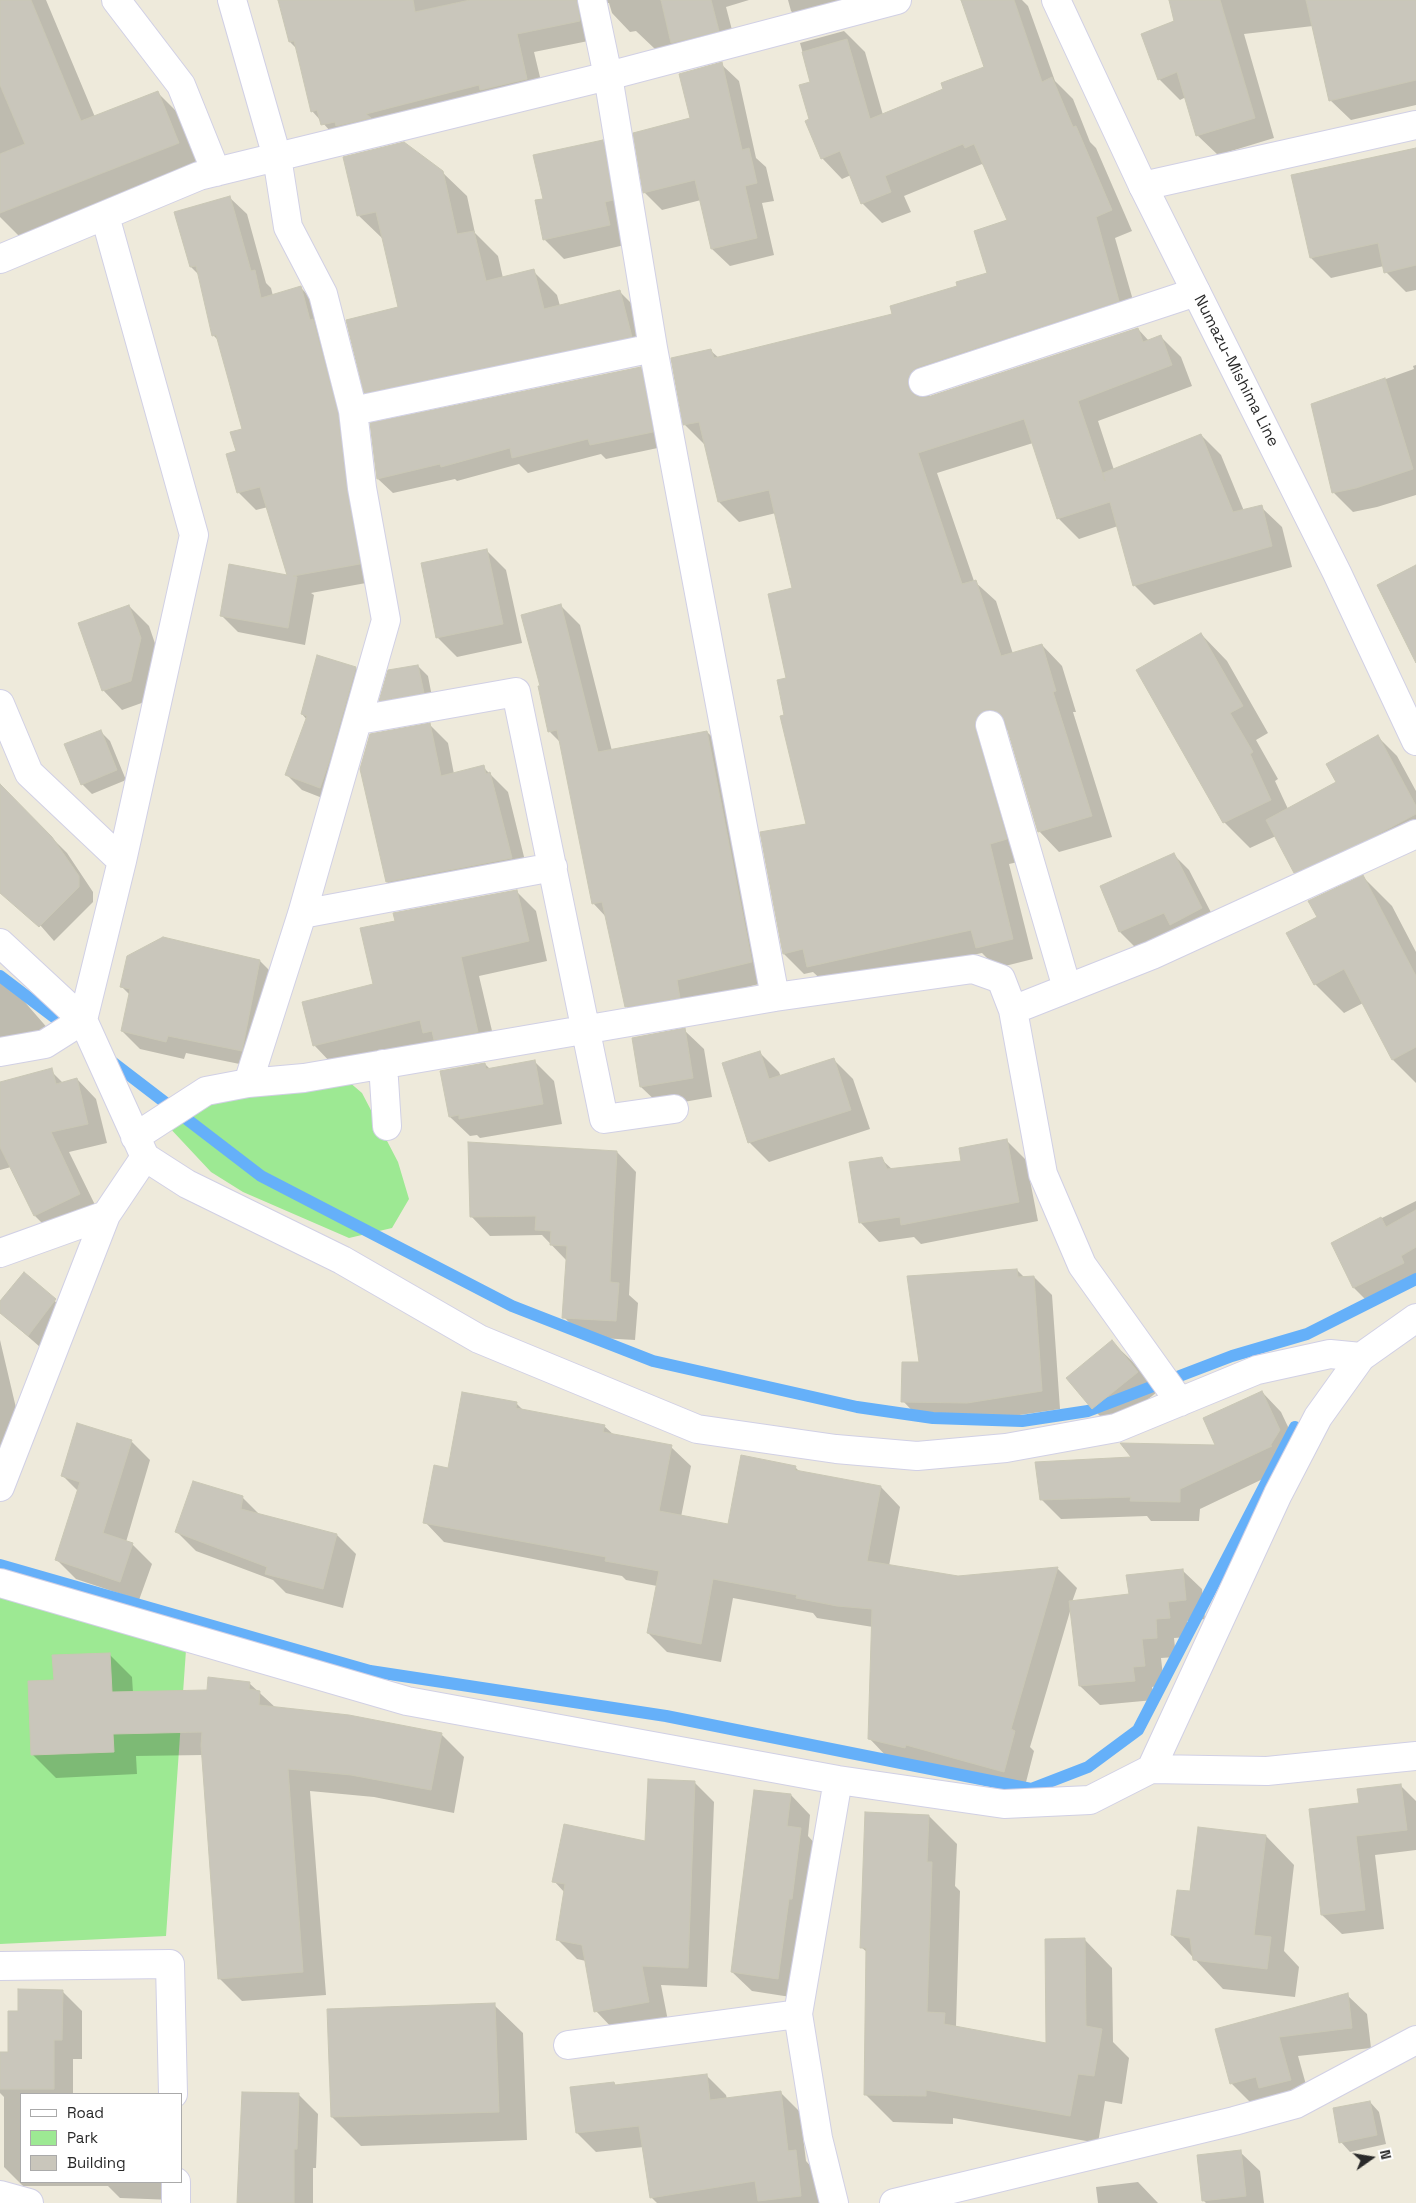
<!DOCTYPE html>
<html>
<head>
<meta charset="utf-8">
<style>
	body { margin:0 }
	#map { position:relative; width:1416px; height:2203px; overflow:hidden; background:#eeeadb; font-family:"Space Grotesk",sans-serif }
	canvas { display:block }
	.legend { position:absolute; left:20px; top:2093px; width:162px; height:90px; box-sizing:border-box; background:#fff; border:1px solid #aaa; margin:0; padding:6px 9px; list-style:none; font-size:15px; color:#2a2a2a }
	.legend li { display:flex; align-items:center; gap:10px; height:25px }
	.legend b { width:25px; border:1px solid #aaa }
	.north { position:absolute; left:1346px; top:2133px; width:50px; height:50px; -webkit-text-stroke:4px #fff; paint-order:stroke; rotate:77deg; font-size:14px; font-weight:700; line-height:20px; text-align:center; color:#2a2a2a }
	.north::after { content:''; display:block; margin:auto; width:18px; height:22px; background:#2a2a2a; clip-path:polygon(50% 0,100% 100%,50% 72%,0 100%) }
</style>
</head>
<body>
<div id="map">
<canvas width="1416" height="2203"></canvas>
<ul class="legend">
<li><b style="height:6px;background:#fff"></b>Road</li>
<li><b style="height:14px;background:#9de993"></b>Park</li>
<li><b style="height:14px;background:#c9c6bb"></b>Building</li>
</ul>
<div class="north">N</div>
</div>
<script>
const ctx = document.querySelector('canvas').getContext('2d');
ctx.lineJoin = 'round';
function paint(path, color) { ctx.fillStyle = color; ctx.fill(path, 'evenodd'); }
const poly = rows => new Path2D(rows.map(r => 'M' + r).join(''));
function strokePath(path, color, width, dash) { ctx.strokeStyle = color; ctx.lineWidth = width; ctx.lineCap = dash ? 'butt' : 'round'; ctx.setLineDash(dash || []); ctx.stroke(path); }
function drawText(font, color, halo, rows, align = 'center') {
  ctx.font = font + ' "Space Grotesk",sans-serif'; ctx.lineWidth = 4; ctx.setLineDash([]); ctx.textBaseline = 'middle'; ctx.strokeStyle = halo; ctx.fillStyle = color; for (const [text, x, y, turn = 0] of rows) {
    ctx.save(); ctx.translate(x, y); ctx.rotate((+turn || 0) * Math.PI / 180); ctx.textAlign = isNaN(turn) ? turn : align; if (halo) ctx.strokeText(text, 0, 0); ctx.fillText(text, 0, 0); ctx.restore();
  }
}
const green = poly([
	[348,1081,362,1093,398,1162,409,1199,392,1228,349,1238,243,1192,211,1172,167,1125,214,1090],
	[0,1597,186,1650,166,1936,0,1944]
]);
const shadow = poly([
	[0,0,46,0,95,117,158,93,185,120,205,171,25,242,0,217],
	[279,0,749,0,726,7,737,49,675,45,655,49,636,31,630,32,612,13,609,3,607,3,600,7,598,39,534,52,545,98,341,143,312,111,297,49,290,42],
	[788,0,870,0,810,30,791,11],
	[967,0,1022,0,1028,6,1055,81,1073,99,1090,142,1096,148,1132,231,1115,238,1139,321,932,392,928,398,1138,329,1149,341,1161,337,1181,357,1192,386,1098,421,1114,470,1201,435,1221,455,1244,511,1261,507,1282,527,1292,567,1154,605,1134,585,1118,526,1079,539,1059,519,1033,443,937,473,974,581,996,601,1013,654,1042,645,1062,666,1076,712,1073,712,1112,837,1059,852,1039,831,1009,730,1006,730,999,735,1027,860,1009,864,1033,959,997,968,982,953,828,986,813,972,804,974,784,954,807,825,786,715,794,589,776,513,739,522,719,502,705,445,685,425,711,351,719,358,894,315,989,273,1009,221,985,167,982,164,904,196,911,212,882,223,862,203,851,175,842,179,822,158,810,120,811,83,800,43,844,31,865,52,883,115,945,90,986,68],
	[1170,0,1416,0,1416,105,1351,120,1330,100,1313,26,1244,34,1274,138,1218,155,1197,135,1186,97,1180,100,1159,79,1142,34,1175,21],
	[721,64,739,81,756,158,766,167,774,201,762,203,774,255,730,266,712,249,701,200,662,210,644,192,691,119],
	[602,141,622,161,629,244,564,259,544,239,544,200],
	[1416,148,1416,290,1406,292,1386,272,1384,266,1331,278,1311,258,1293,176],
	[442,172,467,196,475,233,498,256,503,278,533,271,557,295,560,306,619,291,643,315,655,360,390,416,366,392,399,308,383,239,358,215],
	[229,197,247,214,266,283,271,288,273,296,301,288,318,305,377,581,311,593,314,595,305,645,238,632,221,615,289,576,268,507,256,510,239,493,237,452,243,430,219,341,213,335,199,275,191,267],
	[1416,365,1416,495,1377,507,1353,512,1333,492,1313,405,1414,369,1413,366],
	[640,368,655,383,667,446,606,459,601,454,528,473,519,464,457,481,455,479,393,493,378,479],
	[486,550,506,570,522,643,457,657,437,637],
	[129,606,149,626,160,658,150,700,122,710,103,690],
	[561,606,580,625,612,751,707,732,727,751,771,981,695,1000,646,1026,626,1006,607,918,593,903,561,743,550,732,539,687,541,687],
	[1201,634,1227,661,1268,733,1256,740,1278,779,1275,781,1288,809,1338,783,1378,737,1397,756,1416,791,1416,843,1314,892,1295,872,1276,836,1250,848,1224,822],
	[418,666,428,676,433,702,390,710,381,700],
	[356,668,371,683,335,803,302,790,287,775,307,720,302,714],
	[430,725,448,743,454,774,483,767,508,792,529,877,406,900,387,882],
	[100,731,110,741,126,780,92,794,82,784],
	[11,797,67,853,93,892,93,902,54,941,0,879,0,805],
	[1174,855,1189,870,1217,924,1135,947,1120,932,1101,887],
	[1363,877,1392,906,1416,952,1416,1083,1393,1060,1363,1003,1344,1013,1315,984,1318,917],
	[516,891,536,911,547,961,479,976,497,1052,444,1052,433,1041,333,1065,314,1045,374,985],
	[260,961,278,979,259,1068,186,1053,184,1059,140,1049,122,1031,130,995,121,986],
	[0,975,9,984,50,1031,0,1044],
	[684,1030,704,1049,712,1097,661,1106,641,1087],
	[760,1053,779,1072,781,1077,834,1060,853,1079,870,1129,769,1162,749,1142],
	[534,1061,554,1081,562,1124,480,1138,477,1135,470,1136,450,1117,485,1064,490,1069],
	[52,1072,63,1083,77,1079,96,1099,107,1143,69,1152,99,1213,54,1235,35,1216,11,1167,0,1170,0,1085],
	[1007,1141,1026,1160,1038,1221,921,1244,914,1237,879,1242,860,1222,881,1159,893,1170,963,1162],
	[617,1152,636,1172,629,1295,638,1303,635,1340,583,1337,564,1317,567,1261,542,1235,490,1236,471,1216],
	[1416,1201,1416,1282,1371,1305,1354,1288,1332,1243],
	[1017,1270,1025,1278,1034,1277,1052,1295,1060,1409,986,1420,921,1420,903,1401,920,1363],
	[24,1274,75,1319,48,1354,0,1312,0,1303],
	[0,1340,21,1429,0,1488],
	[1112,1342,1132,1361,1157,1392,1112,1428,1092,1408],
	[1262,1392,1281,1412,1299,1450,1290,1466,1200,1509,1199,1521,1151,1521,1147,1516,1061,1519,1041,1499,1133,1458,1217,1446],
	[516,1403,523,1410,604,1426,614,1435,671,1447,691,1466,681,1517,729,1526,795,1467,801,1473,881,1487,900,1507,889,1566,958,1577,1057,1568,1077,1588,1072,1602,1130,1596,1182,1570,1202,1589,1205,1619,1187,1621,1189,1637,1174,1638,1176,1657,1161,1658,1164,1685,1152,1687,1154,1700,1100,1705,1080,1686,1071,1608,1030,1747,1034,1751,1024,1790,925,1764,925,1767,888,1758,869,1738,873,1627,817,1618,813,1613,733,1598,721,1662,667,1652,648,1633,657,1586,626,1580,622,1576,444,1542,425,1522,449,1469],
	[131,1441,150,1460,126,1542,132,1544,152,1564,139,1600,76,1579,57,1560,78,1491,63,1476],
	[242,1497,260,1515,337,1535,356,1554,343,1608,286,1593,273,1580,196,1551,176,1531],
	[109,1654,132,1677,133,1693,208,1691,249,1683,276,1708,441,1734,464,1757,454,1813,374,1797,310,1791,326,1995,242,2001,219,1978,203,1755,136,1756,137,1774,56,1778,33,1755,55,1681],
	[694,1782,714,1802,707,1987,661,1985,668,2021,615,2031,596,2011,586,1961,577,1959,557,1939,565,1893,554,1881,646,1842],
	[1401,1786,1416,1801,1416,1850,1375,1855,1384,1929,1342,1934,1322,1915,1360,1804],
	[791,1795,810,1815,808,1836,820,1849,797,1998,752,1991,732,1972],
	[929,1816,957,1844,955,1886,960,1891,956,2026,958,2028,1048,2045,1084,1939,1112,1968,1113,2042,1129,2058,1122,2104,1105,2101,1098,2143,953,2118,953,2124,893,2122,865,2094,868,1953,861,1947],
	[1266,1836,1294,1865,1284,1951,1299,1967,1295,1997,1223,1989,1172,1935,1191,1893],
	[62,1991,82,2011,82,2059,73,2059,73,2094,21,2094,21,2182,175,2182,174,2200,120,2198,108,2186,23,2186,4,2167,4,2097,0,2093,0,2053,10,2053,20,2012],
	[1347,1995,1367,2014,1371,2048,1298,2056,1310,2099,1251,2103,1231,2083,1217,2030],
	[494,2005,523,2033,527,2140,361,2146,332,2117],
	[707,2076,726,2095,727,2099,781,2093,800,2112,806,2161,815,2171,819,2203,657,2203,651,2197,644,2147,596,2152,577,2133,614,2084,616,2086],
	[298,2094,318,2114,316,2168,313,2168,313,2203,238,2203],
	[1370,2102,1379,2112,1386,2144,1350,2152,1341,2142],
	[1240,2152,1260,2171,1264,2203,1206,2203,1203,2200],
	[1138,2182,1158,2203,1098,2203,1096,2187]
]);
const stream = poly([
	[0,976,71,1030],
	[107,1058,261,1176,512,1306,653,1361,857,1407,933,1418,1022,1421,1088,1411,1232,1356,1307,1334,1416,1279],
	[0,1565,370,1671,666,1716,1031,1789,1088,1767,1138,1730,1295,1427]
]);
const building = poly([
	[0,0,31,0,81,121,158,91,179,143,0,213,0,154,25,144,0,85,0,0],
	[278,0,413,0,415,12,470,0,577,0,580,21,517,34,527,79,480,90,479,85,366,114,371,118,336,126,335,122,321,125,317,110,311,112,294,41,289,42,278,0],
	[661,0,711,0,719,31,671,43,661,0],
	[961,0,1014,0,1042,82,1052,77,1073,127,1076,126,1112,210,1096,217,1119,301,918,367,912,371,908,378,908,387,913,394,919,397,928,397,1138,328,1143,342,1161,335,1172,365,1078,401,1105,481,1103,473,1201,434,1233,512,1262,505,1272,546,1133,586,1110,502,1057,519,1024,419,918,453,962,584,976,580,1001,656,1042,644,1056,691,1053,692,1092,816,1038,832,1005,721,1001,714,994,710,985,710,978,715,975,722,975,729,1007,839,990,844,1013,939,976,948,971,930,807,967,803,949,783,954,760,832,806,824,780,716,784,715,777,680,786,678,768,594,792,588,769,490,718,502,699,422,683,425,671,358,711,349,714,358,892,314,890,306,957,286,956,282,987,273,974,231,1007,220,974,144,965,148,963,144,885,176,891,192,861,204,840,151,821,159,805,121,809,119,799,85,810,82,802,52,847,39,870,119,943,89,941,83,984,67,961,0],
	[1169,0,1220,0,1255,118,1196,136,1177,72,1158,80,1141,34,1174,21,1169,0],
	[1306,0,1416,0,1416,80,1329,101,1306,0],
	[722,62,742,150,749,148,757,183,745,186,757,238,711,249,695,180,643,193,633,133,690,118,679,74,722,62],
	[603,140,613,200,605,202,610,225,543,240,535,200,543,199,533,155,603,140],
	[404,142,443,171,457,234,474,231,486,281,534,269,544,309,620,290,632,337,364,393,346,320,398,307,376,212,357,216,343,157,404,142],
	[1416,148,1416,265,1384,273,1378,243,1310,258,1291,175,1416,148],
	[230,196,251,271,255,270,261,298,301,286,310,320,313,319,338,414,347,491,360,564,293,576,297,577,288,628,220,616,229,564,287,575,260,487,237,493,226,454,236,451,230,432,242,429,216,335,212,336,196,266,190,267,174,212,230,196],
	[641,367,653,432,590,445,588,439,512,458,510,448,441,467,440,464,377,479,370,423,641,367],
	[1385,378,1413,469,1356,488,1332,493,1311,404,1385,378],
	[487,549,503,624,436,638,421,563,487,549],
	[1416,565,1416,663,1377,585,1416,565],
	[561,604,598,752,707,731,752,962,677,980,680,998,625,1007,602,902,592,904,557,730,548,732,538,686,540,686,521,615,561,604],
	[129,605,141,638,131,681,102,691,78,623,129,605],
	[1201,633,1243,706,1230,713,1253,752,1250,754,1271,800,1223,823,1136,670,1201,633],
	[317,655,356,667,329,762,320,788,285,775,307,716,301,714,317,655],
	[418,665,424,693,379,701,388,670,418,665],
	[430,723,441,776,484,765,486,774,490,772,512,858,386,882,360,769,370,734,430,723],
	[101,730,117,770,81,785,64,744,101,730],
	[1378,735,1416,806,1416,814,1371,838,1294,873,1266,820,1336,782,1326,764,1378,735],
	[0,784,52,837,79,876,79,887,39,927,0,893,0,784],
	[1174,853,1202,908,1170,925,1164,913,1119,932,1100,886,1174,853],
	[1363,875,1416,976,1416,1047,1392,1060,1344,969,1314,985,1286,933,1317,917,1308,901,1363,875],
	[517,890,529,941,461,957,478,1032,434,1040,432,1031,423,1033,420,1020,313,1046,302,1002,373,984,360,928,395,921,393,913,517,890],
	[163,937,260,960,242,1051,168,1036,166,1042,121,1031,130,989,120,987,127,956,163,937],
	[685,1028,693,1078,640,1087,632,1038,685,1028],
	[760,1051,769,1079,834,1058,851,1110,748,1143,722,1063,760,1051],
	[535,1060,543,1104,459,1119,459,1115,449,1117,440,1071,485,1063,486,1069,535,1060],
	[52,1068,56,1084,77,1078,88,1124,51,1132,80,1194,34,1216,0,1147,0,1082,52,1068],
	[1007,1139,1019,1202,901,1225,900,1217,859,1223,849,1162,882,1157,887,1169,961,1161,959,1148,1007,1139],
	[468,1142,617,1151,610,1282,619,1283,616,1321,562,1318,567,1246,550,1245,551,1231,535,1230,536,1216,470,1217,468,1142],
	[1416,1210,1416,1247,1401,1256,1404,1263,1353,1288,1331,1243,1381,1217,1386,1227,1416,1210],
	[1017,1269,1018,1277,1034,1276,1042,1391,967,1403,901,1402,902,1362,919,1362,907,1276,1017,1269],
	[24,1272,56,1299,28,1336,0,1313,0,1301,24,1272],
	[1112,1340,1138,1372,1092,1409,1066,1378,1112,1340],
	[1262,1391,1280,1430,1270,1446,1272,1446,1180,1489,1180,1502,1130,1501,1131,1497,1040,1500,1035,1462,1131,1457,1120,1443,1215,1445,1203,1418,1262,1391],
	[462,1392,517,1402,516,1408,605,1425,603,1432,672,1445,659,1511,728,1524,741,1455,796,1466,795,1470,881,1486,867,1561,958,1576,1058,1567,1011,1729,1015,1731,1004,1772,906,1745,905,1748,868,1739,872,1609,837,1606,796,1598,797,1595,713,1579,701,1644,647,1633,659,1571,605,1561,606,1557,423,1523,434,1465,448,1468,462,1392],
	[77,1423,132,1440,103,1533,133,1543,120,1582,55,1560,80,1482,61,1476,77,1423],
	[193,1481,243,1496,241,1509,337,1534,323,1589,265,1574,267,1567,175,1532,193,1481],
	[1183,1569,1186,1600,1168,1602,1170,1618,1156,1619,1157,1638,1142,1639,1145,1666,1133,1667,1135,1681,1079,1686,1069,1601,1129,1594,1126,1575,1183,1569],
	[110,1653,112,1692,207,1690,208,1677,250,1682,249,1689,260,1691,259,1705,349,1715,442,1733,431,1790,351,1775,288,1769,303,1972,218,1979,201,1745,202,1732,113,1734,114,1752,31,1755,28,1681,54,1680,52,1655,110,1653],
	[648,1779,695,1781,688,1968,642,1966,649,2002,594,2012,582,1945,556,1940,565,1884,552,1882,564,1824,645,1841,648,1779],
	[1401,1784,1407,1830,1356,1836,1365,1910,1321,1915,1309,1809,1359,1803,1357,1789,1401,1784],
	[754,1790,791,1794,787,1826,801,1828,792,1899,789,1899,778,1979,731,1972,754,1790],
	[865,1812,929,1815,927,1862,932,1862,927,2012,945,2013,944,2024,1046,2043,1045,1939,1085,1938,1086,2026,1102,2029,1094,2076,1078,2074,1070,2116,926,2090,926,2096,864,2095,866,1948,860,1948,865,1812],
	[1198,1827,1266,1835,1254,1935,1271,1937,1267,1969,1193,1960,1190,1938,1171,1935,1177,1890,1190,1891,1198,1827],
	[18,1989,63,1990,62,2040,54,2040,54,2089,0,2089,0,2052,8,2052,8,2011,18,2011,18,1989],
	[1348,1993,1352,2028,1279,2037,1291,2080,1259,2088,1256,2077,1230,2084,1215,2029,1348,1993],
	[495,2003,499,2112,331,2117,327,2009,495,2003],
	[707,2074,710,2100,781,2091,788,2151,796,2150,801,2196,758,2201,755,2181,650,2198,639,2126,576,2133,570,2087,614,2082,615,2085,707,2074],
	[242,2092,299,2093,297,2149,294,2149,294,2203,237,2203,242,2092],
	[1370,2101,1377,2135,1339,2143,1333,2108,1370,2101],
	[1241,2150,1246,2196,1202,2201,1197,2155,1241,2150]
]);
const minor = poly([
	[116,0,181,85,216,172],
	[232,0,277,157,288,227,323,294,353,411],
	[592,0,608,76,653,348,775,997],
	[1143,186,1416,125],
	[0,259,199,176,608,76,897,0],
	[923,382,1196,292],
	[0,704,29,773,122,861],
	[359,720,516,692,604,1119,674,1109],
	[990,725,1067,988],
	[302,914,553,867],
	[0,943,83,1020,145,1157,187,1184,342,1260,479,1339,697,1429,836,1449,917,1456,1006,1448,1116,1428,1257,1370,1330,1354,1361,1357],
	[1013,1010,1152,955,1416,834],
	[0,1052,45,1044,83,1020,122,861,194,535,105,216],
	[383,1064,387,1126],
	[248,1083,302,914,386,620,362,488,353,411,653,348],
	[135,1137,206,1091,248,1083,304,1078,775,997,973,969,1001,979,1013,1010,1043,1174,1082,1265,1180,1402],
	[0,1253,106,1215],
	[0,1487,106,1215,145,1157],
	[0,1583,407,1701,838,1780,1004,1804,1090,1800,1151,1769,1278,1494,1318,1417,1361,1357,1416,1318],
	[1151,1769,1267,1771,1416,1756],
	[0,1966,170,1964,173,2094],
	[568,2045,798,2014],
	[176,2182,176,2203],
	[0,2195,29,2203],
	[834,2203,818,2138,798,2014,838,1780],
	[894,2203,1234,2121,1296,2104,1416,2040]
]);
const secondary = poly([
	[1056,0,1143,186,1337,573,1416,741]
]);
const streetNames = [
	["Numazu-Mishima Line",1236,371,63]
];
paint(green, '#9de993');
paint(shadow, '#0003');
strokePath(stream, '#65b0f9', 12);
paint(building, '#c9c6bb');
strokePath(building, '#c9c7b5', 1);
strokePath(minor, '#d1d0e5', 30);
strokePath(secondary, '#d1d0e5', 30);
strokePath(minor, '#fff', 28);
strokePath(secondary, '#fff', 28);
drawText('16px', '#2a2a2a', '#fff', streetNames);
</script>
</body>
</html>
